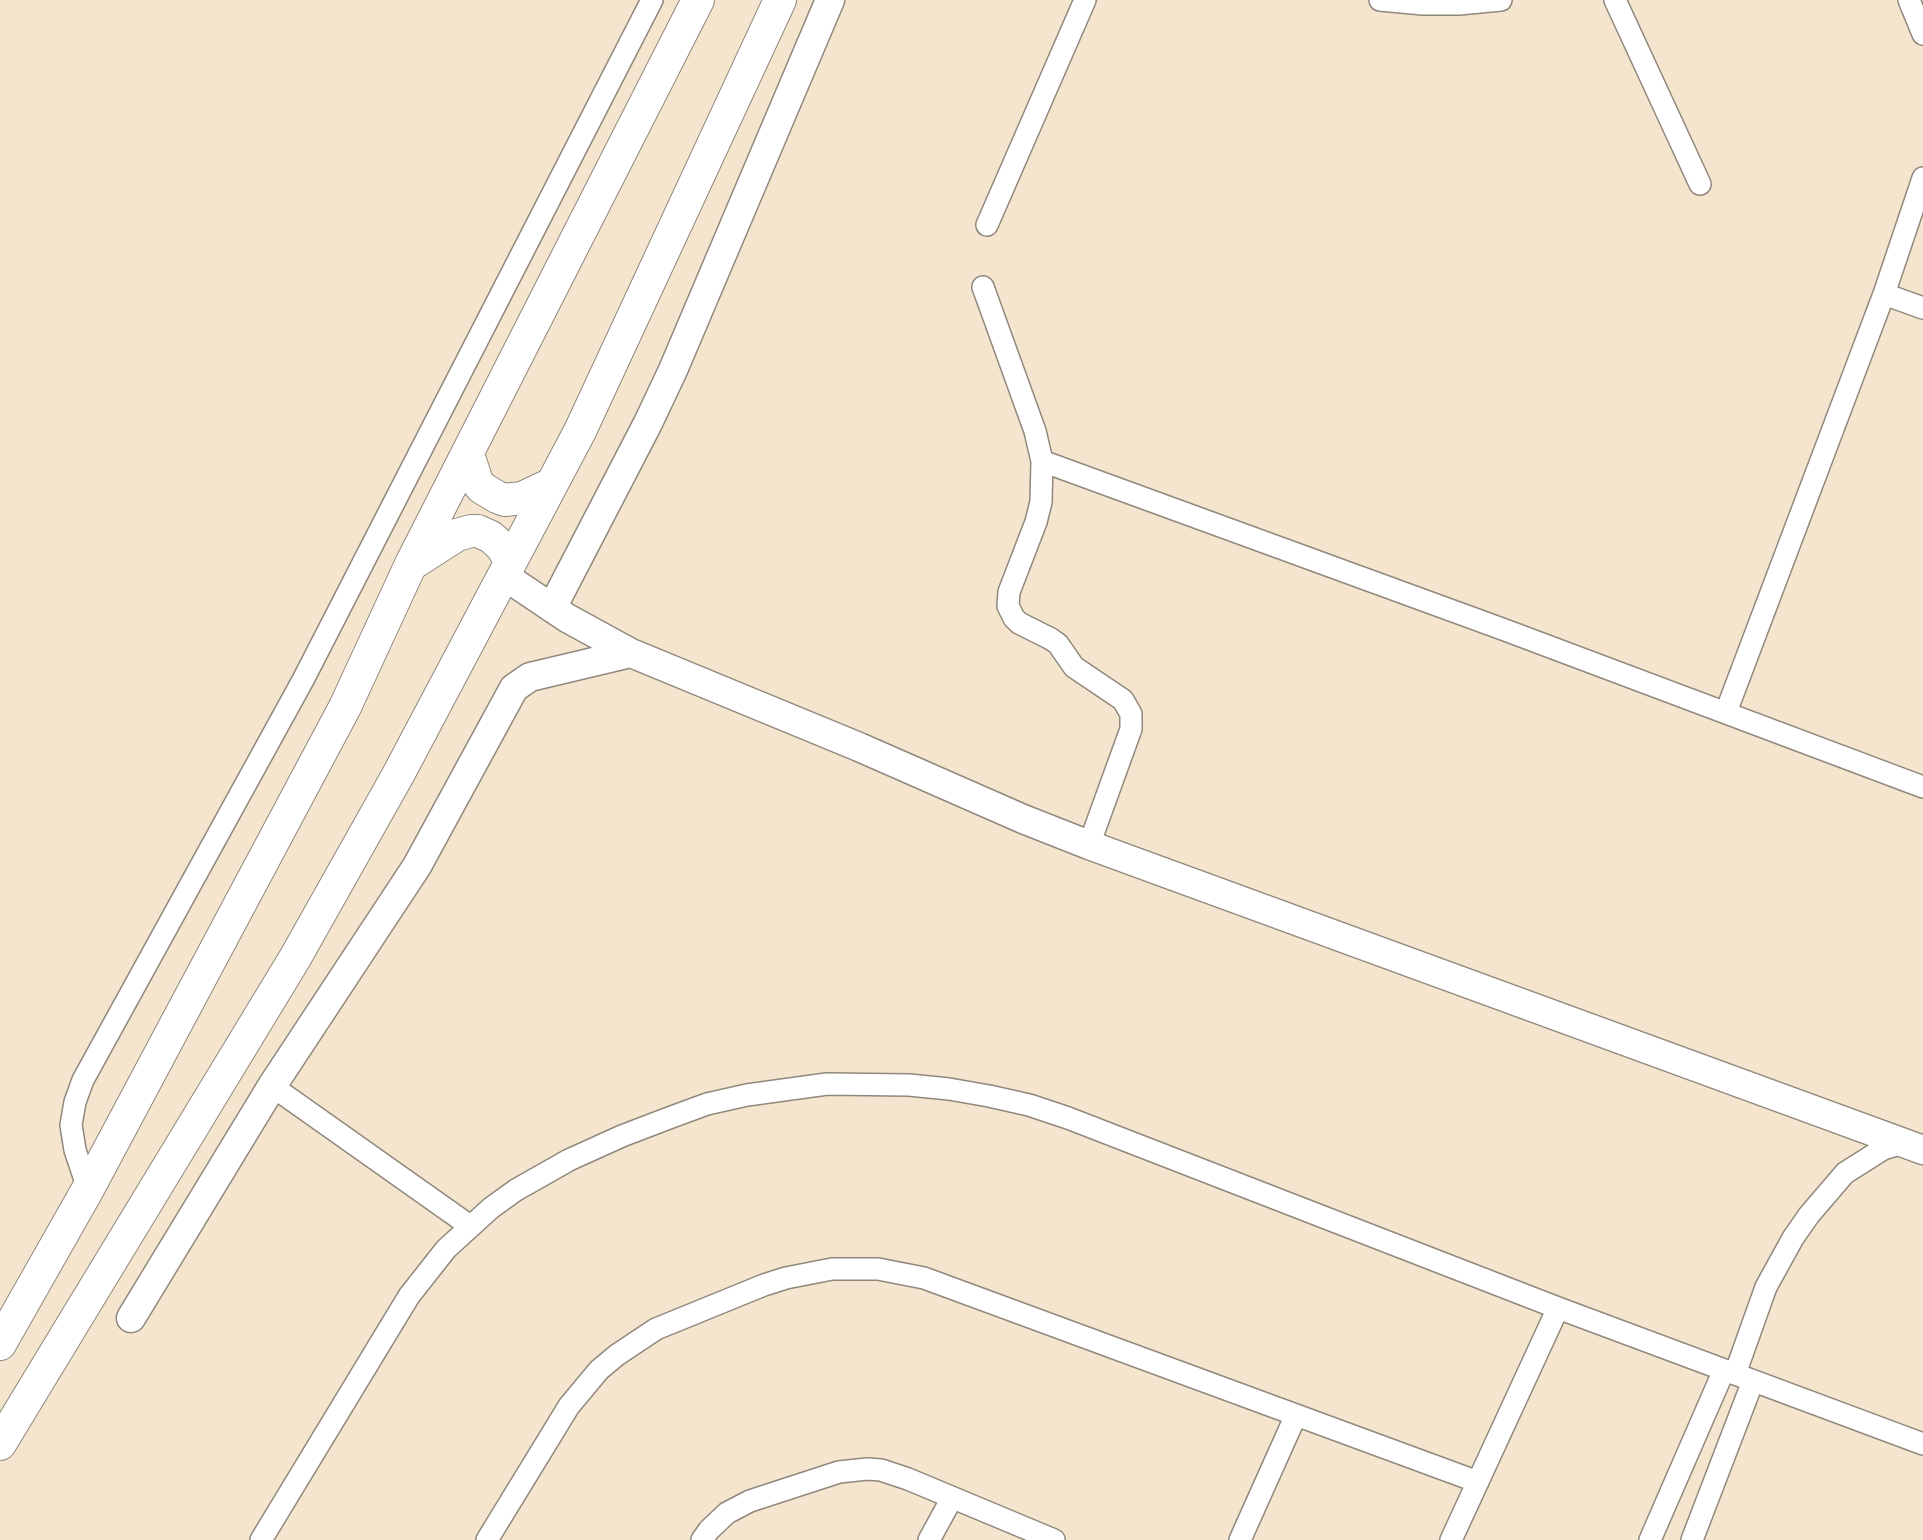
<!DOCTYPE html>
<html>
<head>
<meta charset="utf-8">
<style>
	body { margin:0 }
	canvas { display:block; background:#f5e5ce }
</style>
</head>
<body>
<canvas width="1923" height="1540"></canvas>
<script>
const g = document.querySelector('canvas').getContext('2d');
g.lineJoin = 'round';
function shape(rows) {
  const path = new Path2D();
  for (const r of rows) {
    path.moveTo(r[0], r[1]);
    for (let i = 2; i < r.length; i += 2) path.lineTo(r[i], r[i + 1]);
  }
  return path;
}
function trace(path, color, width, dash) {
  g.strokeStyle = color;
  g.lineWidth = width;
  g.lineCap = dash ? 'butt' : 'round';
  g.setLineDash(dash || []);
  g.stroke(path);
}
const minor = shape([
	[1380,0,1423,4,1459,4,1501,0],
	[1615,0,1700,184],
	[1909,0,1923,34],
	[987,225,1085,0],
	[983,287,1035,431,1042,461,1041,502,1036,522,1009,592,1008,606,1014,618,1019,623,1051,639,1058,644,1074,667,1123,700,1131,714,1131,729,1089,845],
	[1884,294,1923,308],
	[1042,461,1505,630,1923,787],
	[1726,712,1884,294,1923,178],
	[272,1086,470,1226],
	[88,1189,75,1150,71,1125,75,1102,83,1080,303,680,652,0],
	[1735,1374,1766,1287,1793,1238,1809,1215,1845,1173,1883,1149,1904,1143],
	[261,1540,409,1296,446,1249,491,1208,516,1190,569,1160,622,1136,669,1118,707,1104,747,1095,827,1084,909,1085,949,1089,989,1096,1029,1105,1068,1118,1558,1308,1923,1444],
	[487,1540,569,1406,599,1370,617,1355,656,1329,764,1285,786,1278,832,1269,878,1269,924,1278,1478,1482],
	[702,1540,709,1530,727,1513,750,1501,839,1472,867,1469,881,1470,908,1479,1054,1540],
	[929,1540,952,1498],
	[1240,1540,1296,1415],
	[1451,1540,1558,1308],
	[1650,1540,1724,1370],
	[1692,1540,1753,1381]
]);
const tertiary = shape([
	[503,575,567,618,631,653,859,747,1023,819,1089,845,1923,1150],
	[552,608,648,423,673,370,830,0],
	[131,1318,272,1086,417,866,514,688,530,677,631,653]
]);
const secondary = shape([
	[468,454,477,482,482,488,497,497,505,500,522,498,552,484],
	[412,564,457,535,471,531,478,531,491,537,502,547,510,561],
	[0,1344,88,1189,345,707,411,564,698,0],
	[0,1444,295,958,398,775,580,431,780,0]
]);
trace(minor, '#90887c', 24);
trace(tertiary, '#90887c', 31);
trace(secondary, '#90887c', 34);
trace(minor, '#fff', 21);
trace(tertiary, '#fff', 28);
trace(secondary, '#fff', 32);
</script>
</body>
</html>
